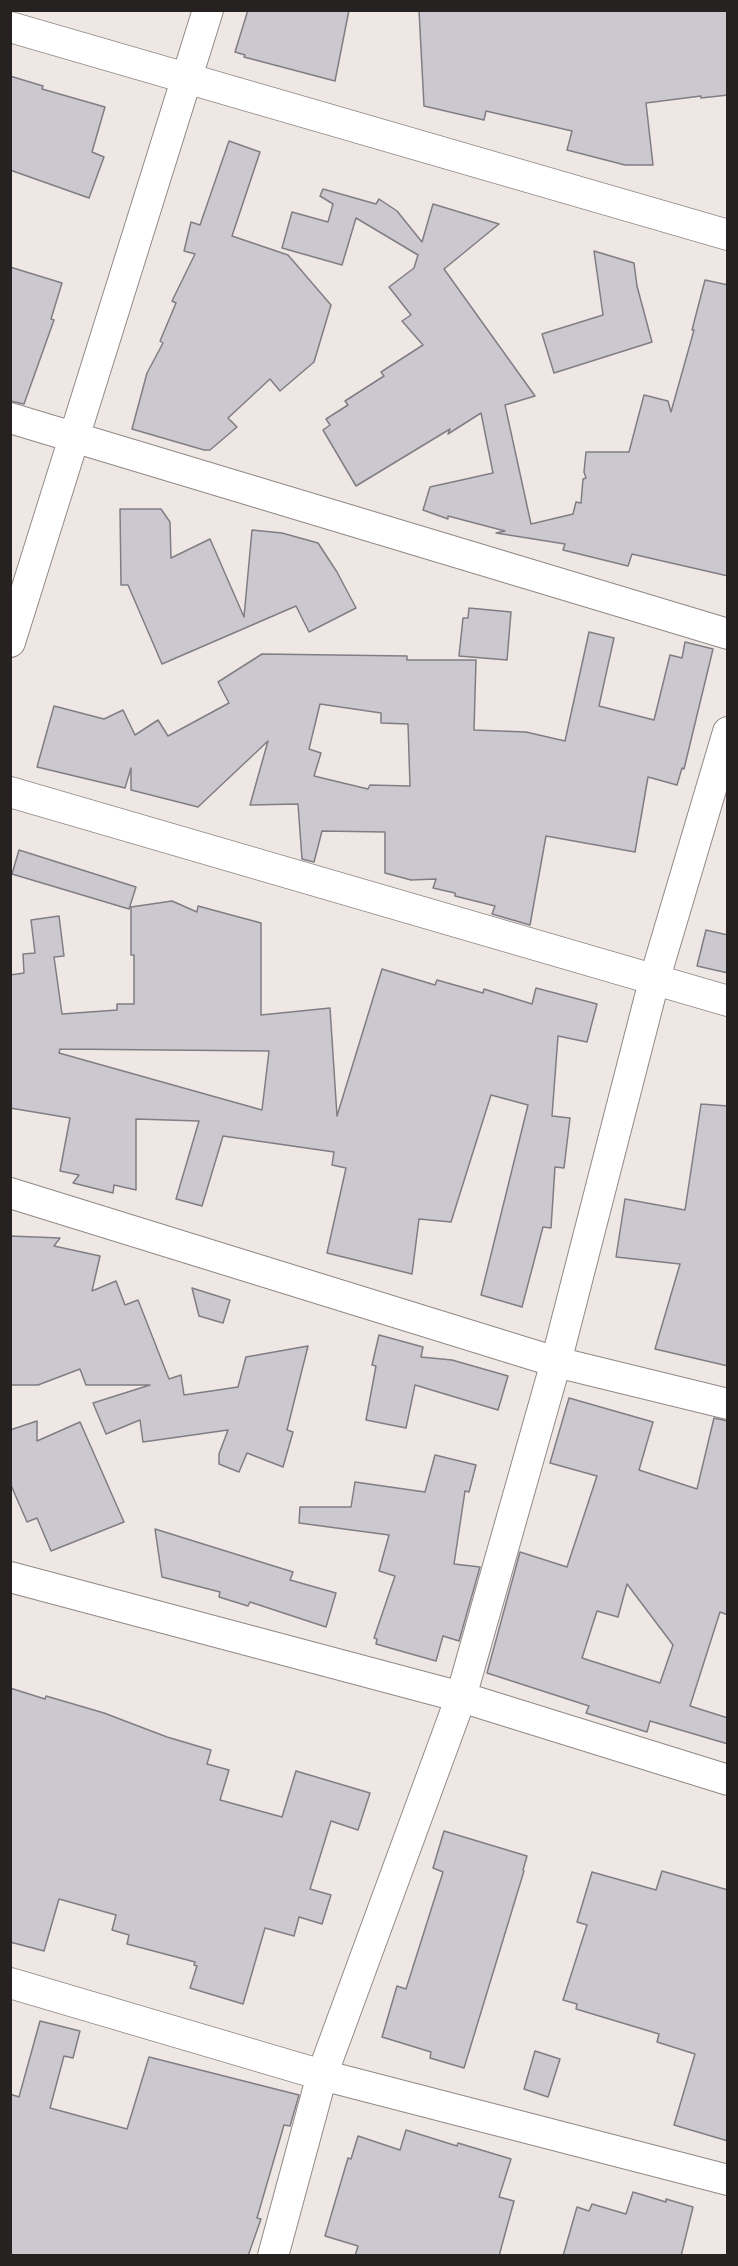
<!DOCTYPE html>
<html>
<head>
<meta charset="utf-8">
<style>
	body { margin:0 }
	#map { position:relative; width:738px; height:2266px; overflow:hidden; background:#efe7e3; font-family:"Nunito Sans",sans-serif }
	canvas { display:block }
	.frame { position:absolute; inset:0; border:12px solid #262221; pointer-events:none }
</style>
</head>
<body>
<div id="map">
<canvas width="738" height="2266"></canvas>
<div class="frame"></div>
</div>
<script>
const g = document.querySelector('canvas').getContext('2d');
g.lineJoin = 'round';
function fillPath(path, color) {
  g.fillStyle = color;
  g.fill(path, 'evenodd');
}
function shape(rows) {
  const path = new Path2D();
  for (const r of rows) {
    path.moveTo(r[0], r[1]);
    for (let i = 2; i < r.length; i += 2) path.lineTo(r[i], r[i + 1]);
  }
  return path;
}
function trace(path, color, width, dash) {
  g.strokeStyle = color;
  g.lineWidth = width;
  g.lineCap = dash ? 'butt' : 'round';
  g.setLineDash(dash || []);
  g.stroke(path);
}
const building = shape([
	[248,10,349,10,335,81,244,57,245,55,235,52,248,10],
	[419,10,728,10,728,95,701,98,701,96,646,103,653,165,625,165,567,150,572,131,486,111,484,120,424,106,419,10],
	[10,76,43,86,42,89,105,107,92,152,104,157,89,198,10,170,10,76],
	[229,141,260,152,232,236,288,255,331,305,314,362,280,391,270,379,228,418,237,427,210,450,204,450,132,429,147,373,163,343,160,341,176,303,172,301,195,254,184,251,191,222,200,225,229,141],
	[323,189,376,204,379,199,397,211,422,242,433,204,499,224,444,269,535,396,505,405,531,524,573,514,576,502,581,503,583,479,586,478,584,472,586,452,629,452,644,395,668,401,671,412,694,330,692,330,705,280,728,285,728,576,632,554,628,566,563,550,565,544,496,533,505,531,448,516,448,519,423,510,430,487,493,473,481,413,448,434,450,429,356,486,323,430,330,425,326,419,348,405,345,401,384,376,381,372,423,345,402,321,411,315,389,287,414,268,418,255,356,218,342,265,282,248,292,212,328,222,333,204,320,196,323,189],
	[594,251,634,263,637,286,652,342,554,373,542,334,603,315,594,251],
	[10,267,62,283,51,319,54,320,24,404,10,401,10,267],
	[120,509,161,509,170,522,171,558,210,539,244,617,252,530,282,533,318,543,337,572,356,608,309,632,296,606,162,664,128,585,121,585,120,509],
	[469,608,511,612,507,660,459,656,463,618,468,618,469,608],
	[589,632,614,638,599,706,654,720,670,655,682,658,685,642,713,649,684,769,682,768,677,785,648,777,635,852,546,836,530,925,492,914,495,906,455,896,455,893,433,888,436,879,411,880,385,873,385,832,322,831,314,862,302,859,298,804,250,805,268,741,198,807,131,790,131,768,125,788,37,767,54,706,104,719,123,710,135,735,158,720,168,736,229,703,218,682,262,654,407,656,407,660,476,660,474,730,526,732,565,741,589,632],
	[320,704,381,713,381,723,408,724,410,786,370,785,368,789,314,776,321,753,309,749,320,704],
	[19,850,136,887,129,909,12,874,19,850],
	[172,901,197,912,198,906,261,923,261,1015,330,1008,337,1116,382,969,435,985,437,980,483,993,484,989,532,1004,536,988,597,1004,587,1042,558,1036,552,1116,570,1118,564,1168,555,1167,551,1228,543,1227,522,1307,481,1295,528,1105,491,1095,451,1222,419,1219,412,1274,327,1253,346,1168,332,1165,334,1152,223,1136,202,1206,176,1199,199,1121,136,1119,136,1190,114,1185,113,1193,73,1183,79,1175,60,1171,70,1118,10,1108,10,975,24,973,23,954,35,953,31,920,59,916,64,956,54,957,62,1014,117,1010,117,1004,134,1004,134,955,131,955,131,907,172,901],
	[60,1049,269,1051,262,1110,59,1053,60,1049],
	[706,930,728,935,728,973,697,966,706,930],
	[701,1104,728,1106,728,1366,655,1349,680,1264,616,1257,625,1199,685,1210,701,1104],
	[10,1236,60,1238,54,1246,100,1256,92,1291,116,1281,125,1305,138,1300,169,1379,181,1375,184,1395,238,1387,246,1357,308,1346,287,1430,293,1432,283,1467,247,1453,239,1472,219,1464,219,1454,228,1430,143,1442,140,1420,106,1434,93,1403,150,1385,86,1385,80,1369,38,1385,10,1385,10,1236],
	[192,1288,230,1300,223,1323,199,1316,192,1288],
	[379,1335,423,1347,421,1357,452,1360,508,1376,498,1410,415,1385,406,1428,366,1420,376,1366,372,1365,379,1335],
	[569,1398,653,1422,639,1470,697,1489,714,1418,728,1421,728,1615,720,1612,690,1706,728,1718,728,1744,650,1721,647,1732,586,1713,589,1706,487,1673,520,1552,567,1567,597,1476,550,1463,569,1398],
	[627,1584,673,1645,660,1683,582,1658,597,1611,618,1617,627,1584],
	[37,1421,37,1441,80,1422,124,1522,51,1551,37,1518,27,1522,10,1483,10,1430,37,1421],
	[435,1455,476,1465,469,1492,465,1491,454,1564,480,1567,459,1641,443,1636,436,1661,376,1644,377,1639,374,1638,395,1576,379,1571,389,1535,299,1523,300,1507,351,1507,355,1482,425,1492,435,1455],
	[155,1529,293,1572,290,1580,336,1593,326,1627,250,1602,248,1606,219,1597,220,1592,162,1577,155,1529],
	[10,1688,45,1699,46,1696,104,1713,167,1737,211,1750,207,1764,229,1770,220,1800,282,1817,296,1771,370,1793,358,1830,331,1821,310,1889,331,1895,322,1924,299,1917,294,1936,265,1928,243,2004,190,1988,197,1966,194,1965,195,1962,127,1944,129,1935,112,1930,116,1915,59,1899,44,1951,10,1942,10,1688],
	[444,1831,527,1856,523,1870,524,1871,464,2068,430,2058,431,2052,382,2037,397,1986,406,1989,443,1872,433,1868,444,1831],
	[662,1871,728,1890,728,2141,674,2125,695,2054,657,2042,659,2034,576,2009,577,2004,563,2000,587,1925,577,1922,592,1872,656,1890,662,1871],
	[40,2021,80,2031,73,2058,64,2056,50,2108,127,2129,149,2057,299,2095,290,2126,284,2125,257,2218,261,2219,248,2256,10,2256,10,2094,19,2097,40,2021],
	[535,2051,560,2059,548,2097,524,2089,535,2051],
	[406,2130,457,2146,458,2143,511,2159,499,2197,514,2201,499,2256,355,2256,358,2246,325,2236,348,2158,351,2159,358,2136,400,2150,406,2130],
	[633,2192,666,2202,666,2199,693,2207,681,2256,563,2256,577,2207,589,2211,592,2204,626,2214,633,2192]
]);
const street = shape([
	[10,27,728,235],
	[10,418,728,634],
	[10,642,208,10],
	[10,792,728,1001],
	[10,1193,556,1362,728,1404],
	[10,1577,461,1697,728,1780],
	[10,1983,322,2075,728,2180],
	[273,2256,322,2075,461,1697,556,1362,654,981,728,732]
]);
fillPath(building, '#cbc8d0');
trace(building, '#807d84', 1.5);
trace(street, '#918986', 32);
trace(street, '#fff', 30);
</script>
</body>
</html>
